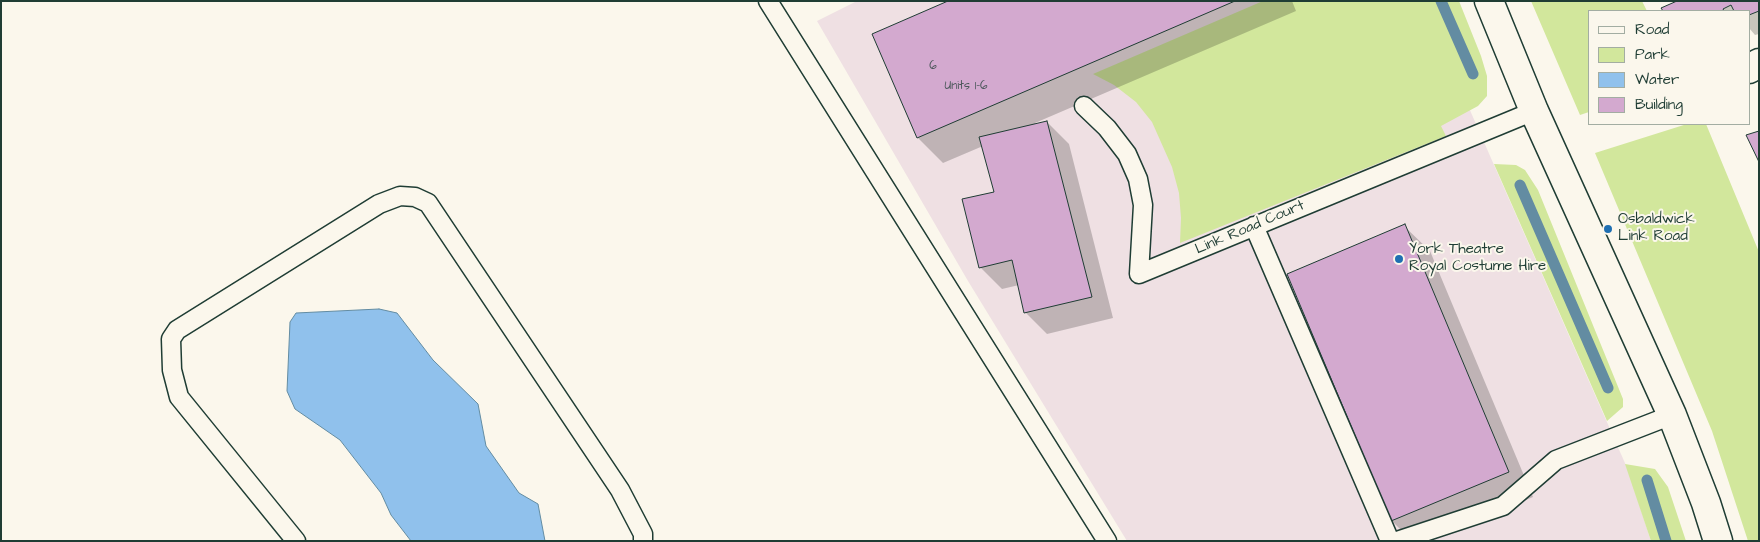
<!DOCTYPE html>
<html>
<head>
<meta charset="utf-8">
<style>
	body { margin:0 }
	#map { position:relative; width:1760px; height:542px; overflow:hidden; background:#fbf7ec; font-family:"Architects Daughter",sans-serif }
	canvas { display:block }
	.frame { position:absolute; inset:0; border:2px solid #1f3d34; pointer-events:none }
	.legend { position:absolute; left:1588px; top:10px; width:162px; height:115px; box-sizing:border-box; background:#fbf7ec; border:1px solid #a3ada2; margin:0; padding:6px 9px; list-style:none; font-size:15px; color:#1f3d34 }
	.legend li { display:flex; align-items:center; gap:10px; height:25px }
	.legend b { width:25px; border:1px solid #a3ada2 }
</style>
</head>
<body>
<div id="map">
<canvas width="1760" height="542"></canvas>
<div class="frame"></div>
<ul class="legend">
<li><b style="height:6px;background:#fbf7ec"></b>Road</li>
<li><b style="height:14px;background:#d2e79c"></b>Park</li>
<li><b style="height:14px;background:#90c1ec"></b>Water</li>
<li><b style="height:14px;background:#d3a9cf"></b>Building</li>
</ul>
</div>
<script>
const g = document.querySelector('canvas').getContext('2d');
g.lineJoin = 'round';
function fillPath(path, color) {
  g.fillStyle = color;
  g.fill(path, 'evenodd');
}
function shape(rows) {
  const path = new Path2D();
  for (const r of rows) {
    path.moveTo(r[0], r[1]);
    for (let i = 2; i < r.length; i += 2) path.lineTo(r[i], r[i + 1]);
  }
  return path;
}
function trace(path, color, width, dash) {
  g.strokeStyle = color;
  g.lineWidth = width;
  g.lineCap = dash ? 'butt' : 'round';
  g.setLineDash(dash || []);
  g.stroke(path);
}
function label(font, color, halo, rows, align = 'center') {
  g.font = font + ' "Architects Daughter",sans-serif';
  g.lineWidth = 4;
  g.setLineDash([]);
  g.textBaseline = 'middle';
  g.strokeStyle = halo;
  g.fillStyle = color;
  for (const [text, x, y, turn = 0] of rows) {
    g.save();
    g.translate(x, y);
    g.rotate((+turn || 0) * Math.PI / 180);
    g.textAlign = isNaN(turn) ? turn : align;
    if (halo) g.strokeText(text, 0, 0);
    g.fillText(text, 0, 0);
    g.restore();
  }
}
const built = shape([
	[857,1,1422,1,1628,470,1651,541,1127,541,968,281,817,21]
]);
const green = shape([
	[1263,1,1459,1,1481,56,1487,76,1487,96,1478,106,1441,126,1446,136,1180,243,1181,218,1179,193,1172,167,1152,122,1136,102,1114,85,1093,74],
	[1531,1,1642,1,1647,11,1589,11,1589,112,1580,115],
	[1687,124,1706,124,1759,252,1759,541,1748,541,1712,431,1595,153],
	[1494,164,1516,165,1525,170,1538,190,1623,399,1623,407,1607,421],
	[1625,464,1655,469,1668,487,1686,541,1651,541]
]);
const water = shape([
	[379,309,397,313,433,360,478,404,486,446,519,493,538,504,545,541,411,541,391,515,381,493,340,440,295,409,287,391,290,322,296,313,379,309]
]);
const shadow = shape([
	[951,1,1292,1,1296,11,1035,123,1036,125,1047,122,1069,144,1113,318,1047,334,1025,312,1019,285,1002,289,980,267,995,193,983,146,943,163,918,138,874,35],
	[1759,1,1759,34,1755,35,1749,28,1749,11,1664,11,1663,9],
	[1404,226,1430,251,1533,497,1430,541,1412,541,1392,521,1289,275]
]);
const stream = shape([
	[1441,1,1473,74],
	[1520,185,1608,388],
	[1647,480,1666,541]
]);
const building = shape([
	[948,1,1235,1,917,138,872,34,948,1],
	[1677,1,1759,1,1759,11,1749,15,1749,11,1734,11,1731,5,1723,9,1724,11,1663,11,1661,8,1677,1],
	[1047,121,1092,297,1024,313,1012,260,979,268,962,199,994,192,979,137,1047,121],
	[1759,131,1759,162,1746,135,1759,131],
	[1405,224,1509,472,1391,521,1287,274,1405,224]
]);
const service = shape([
	[768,1,1107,541],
	[1084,106,1107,128,1127,154,1138,179,1143,205,1139,274,1534,111],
	[1254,226,1390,541],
	[296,541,179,397,172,370,171,339,177,330,379,204,400,196,415,197,428,203,620,490,643,534,643,541],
	[1397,541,1503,506,1556,460,1672,415]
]);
const minor = shape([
	[1749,69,1759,63]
]);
const tertiary = shape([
	[1489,1,1534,111,1672,415,1706,503,1718,541]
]);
const markers = [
	[1608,229,5,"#1f6fb2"],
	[1399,259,5,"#1f6fb2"]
];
const numberNames = [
	["6",933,66],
	["Units 1-6",966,86]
];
const poiNames = [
	["Osbaldwick",1618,220],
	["Link Road",1618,237],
	["York Theatre",1409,250],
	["Royal Costume Hire",1409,267]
];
const streetNames = [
	["Link Road Court",1250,228,-23]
];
fillPath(built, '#efe0e3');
fillPath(green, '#d2e79c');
fillPath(water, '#90c1ec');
trace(water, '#638ca2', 1);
fillPath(shadow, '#0003');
trace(stream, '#638ca2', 11);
fillPath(building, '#d3a9cf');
trace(building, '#1f3d34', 1);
trace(service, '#1f3d34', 21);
trace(minor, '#1f3d34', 31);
trace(tertiary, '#1f3d34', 31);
trace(service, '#fbf7ec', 18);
trace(minor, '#fbf7ec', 28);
trace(tertiary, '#fbf7ec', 28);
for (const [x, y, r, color] of markers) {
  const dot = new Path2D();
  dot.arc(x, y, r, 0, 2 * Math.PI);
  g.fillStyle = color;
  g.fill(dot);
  trace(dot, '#fbf7ec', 2);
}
label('12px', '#4c585b', null, numberNames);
label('15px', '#1f3d34', '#fbf7ec', poiNames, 'left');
label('15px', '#1f3d34', '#fbf7ec', streetNames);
</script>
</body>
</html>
